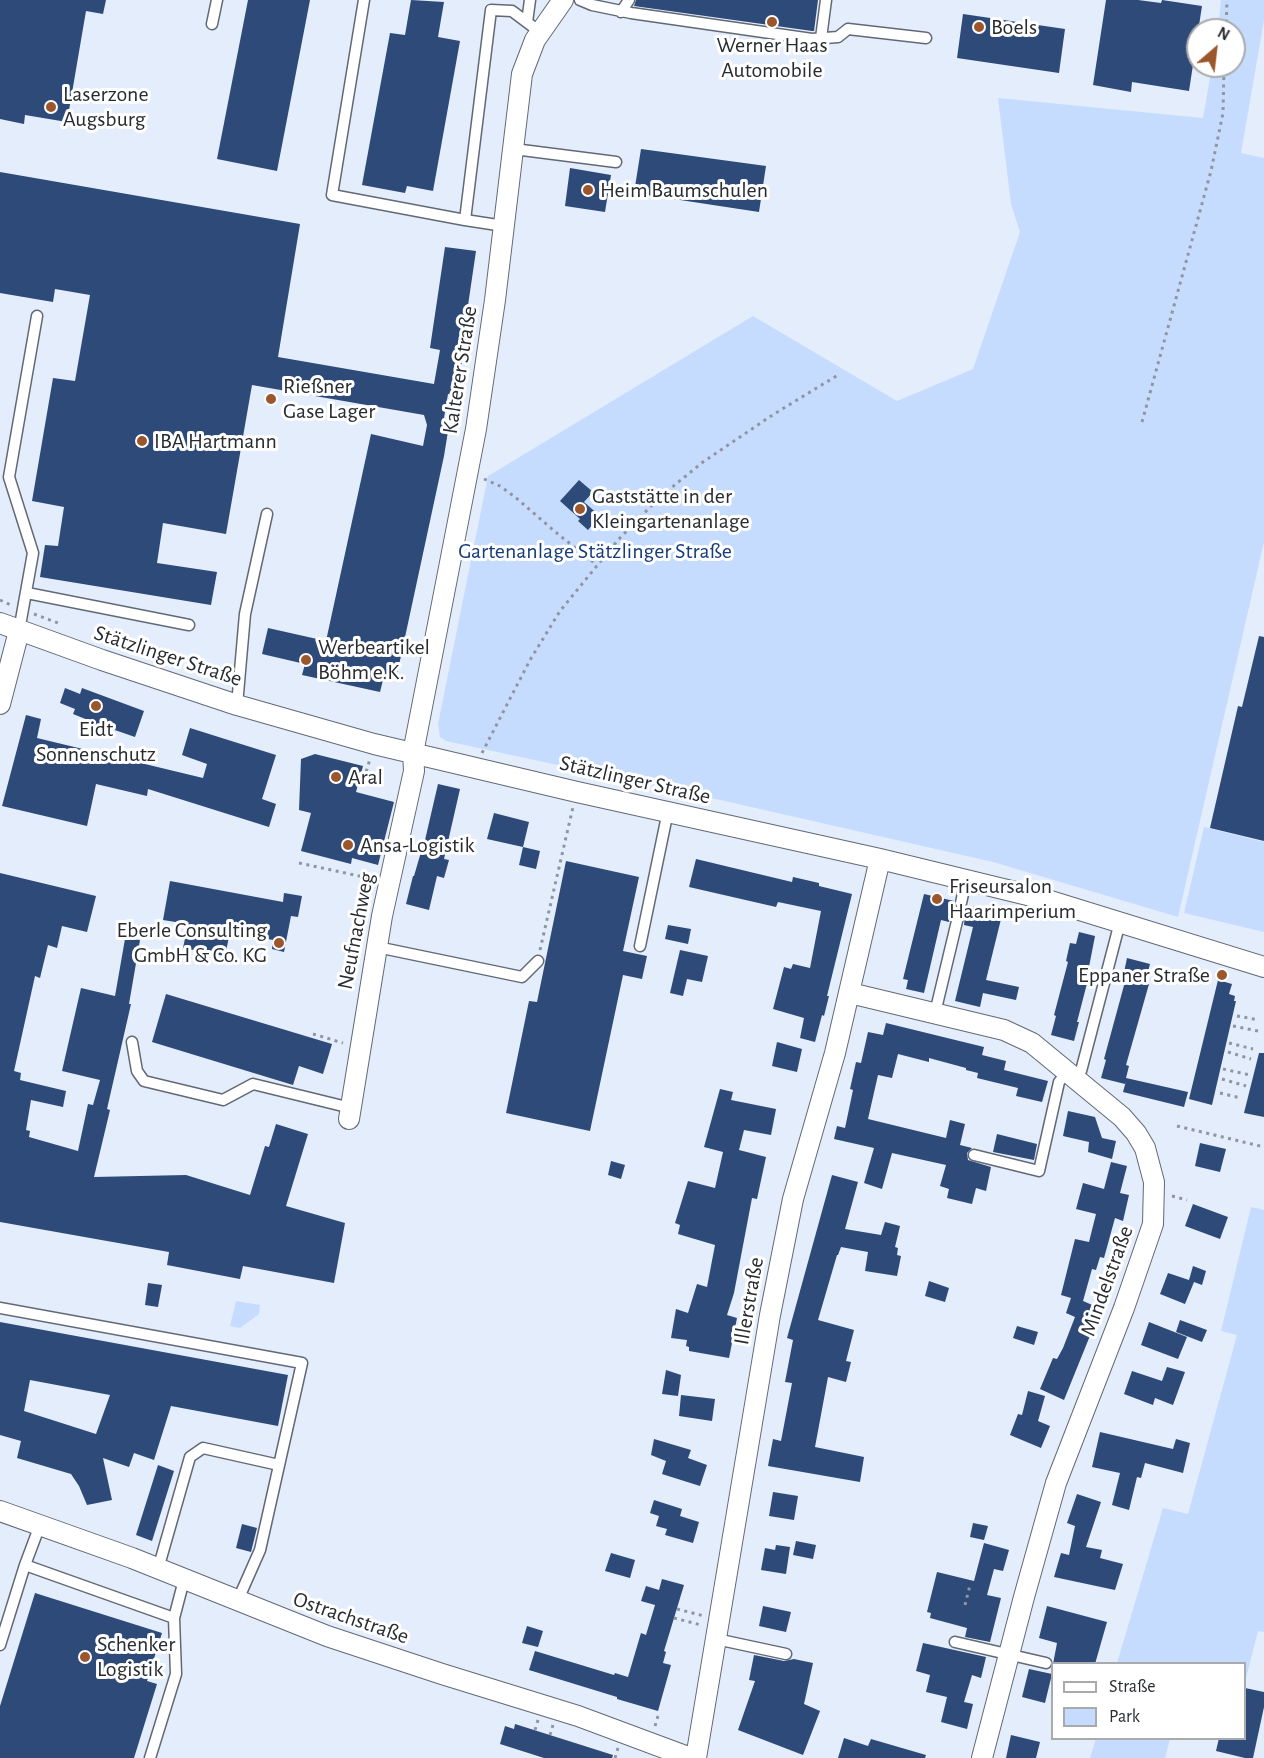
<!DOCTYPE html>
<html>
<head>
<meta charset="utf-8">
<style>
	body { margin:0 }
	#map { position:relative; width:1264px; height:1758px; overflow:hidden; background:#e4edfb; font-family:"Alegreya Sans",sans-serif }
	canvas { display:block }
	.legend { position:absolute; left:1051px; top:1662px; width:195px; height:78px; box-sizing:border-box; background:#fff; border:2px solid #a9aaac; margin:0; padding:8px 10px; list-style:none; font-size:18px; color:#282b30 }
	.legend li { display:flex; align-items:center; gap:12px; height:30px }
	.legend b { width:30px; border:2px solid #a9aaac }
	.north { position:absolute; left:1186px; top:18px; width:60px; height:60px; box-sizing:border-box; background:#fff; border:2px solid #a9aaac; border-radius:50%; rotate:28deg; font-size:16px; font-weight:700; line-height:24px; text-align:center; color:#282b30 }
	.north::after { content:''; display:block; margin:auto; width:21px; height:27px; background:#9b562b; clip-path:polygon(50% 0,100% 100%,50% 72%,0 100%) }
</style>
</head>
<body>
<div id="map">
<canvas width="1264" height="1758"></canvas>
<ul class="legend">
<li><b style="height:8px;background:#fff"></b>Straße</li>
<li><b style="height:16px;background:#c6dcfe"></b>Park</li>
</ul>
<div class="north">N</div>
</div>
<script>
const g = document.querySelector('canvas').getContext('2d');
g.lineJoin = 'round';
function fillPath(path, color) {
  g.fillStyle = color;
  g.fill(path, 'evenodd');
}
function shape(rows) {
  const path = new Path2D();
  for (const r of rows) {
    path.moveTo(r[0], r[1]);
    for (let i = 2; i < r.length; i += 2) path.lineTo(r[i], r[i + 1]);
  }
  return path;
}
function trace(path, color, width, dash) {
  g.strokeStyle = color;
  g.lineWidth = width;
  g.lineCap = dash ? 'butt' : 'round';
  g.setLineDash(dash || []);
  g.stroke(path);
}
function label(font, color, halo, rows, align = 'center') {
  g.font = font + ' "Alegreya Sans",sans-serif';
  g.lineWidth = 6;
  g.setLineDash([]);
  g.textBaseline = 'middle';
  g.strokeStyle = halo;
  g.fillStyle = color;
  for (const [text, x, y, turn = 0] of rows) {
    g.save();
    g.translate(x, y);
    g.rotate((+turn || 0) * Math.PI / 180);
    g.textAlign = isNaN(turn) ? turn : align;
    if (halo) g.strokeText(text, 0, 0);
    g.fillText(text, 0, 0);
    g.restore();
  }
}
const green = shape([
	[1221,0,1264,0,1264,20,1241,153,1264,158,1264,542,1178,917,993,862,716,799,446,741,440,737,438,724,488,476,753,316,897,401,973,369,1020,232,1011,204,998,98,1203,118,1212,66,1234,66,1234,30,1218,30],
	[1204,827,1264,842,1264,932,1184,913],
	[1251,1207,1264,1210,1264,1632,1258,1631,1245,1682,1244,1664,1117,1663,1163,1508,1188,1514,1237,1335,1221,1331],
	[236,1301,260,1305,259,1314,240,1328,230,1326],
	[1096,1738,1170,1738,1170,1739,1165,1758,1090,1758]
]);
const building = shape([
	[0,0,106,0,103,14,86,11,67,122,25,115,24,124,0,119],
	[248,0,310,0,277,171,217,159],
	[411,0,444,2,438,37,460,41,433,191,407,186,405,193,362,185,390,33,405,35],
	[636,0,818,0,814,31,812,31,634,6],
	[1106,0,1138,0,1161,3,1162,0,1202,6,1189,91,1132,82,1131,92,1093,85],
	[963,14,1065,29,1059,73,957,58],
	[641,149,766,166,759,212,634,193],
	[570,168,611,175,605,212,565,206],
	[0,172,300,224,278,357,434,384,440,350,430,348,445,247,476,251,461,353,463,353,457,395,448,394,444,418,450,419,444,456,396,679,384,676,380,692,302,675,305,664,262,654,268,628,326,641,371,434,423,446,427,425,424,415,252,385,226,534,163,523,157,563,217,572,211,605,40,577,45,545,58,546,64,507,32,501,53,378,75,381,90,295,55,289,53,302,0,293],
	[579,480,593,492,584,502,600,516,588,530,578,521,580,519,560,501],
	[1259,636,1264,637,1264,841,1210,828,1238,706,1242,707],
	[65,688,80,694,82,688,144,711,135,737,106,727,104,732,86,725,88,720,73,714,75,709,60,703],
	[26,715,41,719,37,738,203,778,207,764,182,755,190,728,276,755,262,799,276,804,269,827,148,789,147,796,96,784,87,826,2,806],
	[315,754,363,766,356,792,394,802,378,865,352,858,351,864,301,851,311,813,299,810,301,759],
	[438,784,460,789,444,859,449,860,444,878,437,876,429,910,406,904,413,876,414,876,421,852,422,853],
	[494,813,529,822,523,847,487,839],
	[523,847,540,851,536,869,519,865],
	[696,859,792,882,793,877,819,883,819,886,852,894,827,996,829,996,824,1016,822,1015,815,1042,800,1038,804,1018,773,1009,784,967,791,969,793,964,810,968,821,911,778,902,776,907,689,887],
	[566,861,639,877,623,951,647,956,642,979,623,975,590,1131,506,1113,529,1001,537,1002],
	[0,873,96,896,87,932,62,926,57,948,48,945,40,978,35,976,14,1071,21,1073,20,1080,66,1091,63,1107,31,1100,26,1130,30,1131,29,1137,78,1151,88,1104,93,1105,100,1080,62,1071,81,988,115,996,125,939,140,940,129,1004,131,1004,107,1109,110,1110,94,1177,186,1175,250,1195,265,1146,269,1147,276,1124,308,1134,286,1206,345,1223,334,1283,243,1266,240,1279,167,1265,169,1252,0,1222],
	[170,881,283,902,284,893,302,896,298,917,291,916,284,952,272,949,273,940,230,932,225,956,183,948,188,924,163,920],
	[924,894,954,901,954,906,958,910,952,912,949,922,941,920,924,993,906,989,908,980,903,979],
	[968,905,1002,915,986,980,1019,987,1016,1000,983,993,980,1007,955,1001,973,927,964,925,965,915,961,910],
	[668,925,691,929,688,944,665,939],
	[1079,932,1095,936,1089,967,1091,968,1077,1022,1079,1022,1074,1041,1051,1035,1056,1016,1054,1015,1068,962,1066,961,1070,943,1076,944],
	[680,950,708,956,702,982,687,979,683,996,670,993],
	[1127,958,1150,964,1145,983,1149,984,1126,1065,1129,1066,1126,1078,1188,1092,1184,1107,1123,1092,1126,1081,1125,1084,1101,1078,1106,1060,1104,1059,1126,978,1123,977],
	[1218,980,1232,984,1229,994,1235,996,1234,1001,1236,1001,1212,1105,1189,1099],
	[166,994,332,1044,323,1074,299,1066,293,1085,152,1042],
	[886,1023,984,1047,982,1055,1006,1061,1004,1070,1048,1081,1042,1102,1016,1096,1018,1088,977,1078,978,1073,966,1070,966,1068,929,1058,929,1062,898,1054,892,1078,878,1075,868,1119,946,1138,950,1120,965,1124,960,1145,972,1148,967,1153,968,1160,991,1167,986,1191,976,1188,972,1204,947,1198,949,1189,940,1186,946,1165,892,1153,882,1189,864,1183,874,1148,834,1139,837,1126,845,1128,853,1090,850,1089,856,1062,861,1063,868,1032,883,1035],
	[777,1042,802,1049,797,1072,772,1066],
	[1259,1053,1264,1053,1264,1117,1244,1113],
	[720,1089,733,1092,731,1100,776,1109,771,1135,744,1130,739,1150,766,1157,757,1199,752,1198,734,1293,727,1315,737,1318,729,1358,689,1351,689,1347,686,1346,687,1340,671,1338,676,1309,688,1313,697,1284,707,1287,715,1245,678,1234,680,1225,675,1223,688,1181,715,1188,723,1152,704,1147],
	[1068,1111,1095,1117,1102,1138,1116,1141,1112,1159,1088,1152,1089,1142,1063,1136],
	[997,1134,1037,1144,1034,1160,993,1152],
	[1200,1143,1226,1149,1220,1172,1195,1166],
	[611,1161,625,1165,621,1179,608,1175],
	[1111,1162,1127,1166,1120,1193,1129,1195,1123,1221,1115,1218,1104,1258,1100,1257,1096,1270,1092,1269,1083,1301,1097,1307,1096,1310,1100,1311,1064,1400,1040,1389,1053,1358,1057,1359,1063,1348,1075,1317,1066,1313,1071,1298,1061,1295,1075,1239,1089,1242,1096,1214,1076,1209,1083,1183,1104,1189],
	[832,1175,858,1182,845,1229,881,1235,885,1222,900,1226,895,1247,898,1248,897,1255,901,1256,897,1276,865,1271,868,1252,841,1247,838,1255,837,1255,818,1320,854,1330,846,1361,851,1362,846,1382,828,1377,815,1447,864,1457,860,1482,768,1466,773,1439,781,1441,792,1383,785,1382,793,1340,787,1338],
	[1193,1204,1228,1217,1220,1239,1185,1226],
	[1193,1266,1206,1271,1202,1285,1194,1282,1185,1304,1160,1294,1168,1273,1189,1280],
	[929,1281,949,1288,945,1302,925,1296],
	[148,1283,162,1285,158,1307,145,1305],
	[1180,1320,1207,1330,1202,1342,1176,1332],
	[0,1322,288,1375,278,1426,171,1406,154,1460,134,1453,129,1467,103,1458,112,1500,87,1505,79,1486,71,1474,17,1458,21,1441,0,1435],
	[30,1380,110,1395,96,1434,24,1411],
	[1149,1322,1187,1337,1178,1359,1141,1345],
	[1017,1326,1038,1332,1034,1345,1013,1338],
	[1167,1367,1185,1372,1173,1405,1155,1398,1153,1405,1124,1394,1132,1371,1162,1381],
	[666,1370,681,1375,678,1396,662,1394],
	[1028,1391,1045,1396,1038,1421,1050,1426,1041,1448,1010,1435,1018,1414,1022,1415],
	[681,1395,715,1399,712,1421,679,1416],
	[1100,1432,1173,1449,1176,1439,1190,1443,1183,1473,1145,1463,1141,1478,1137,1477,1129,1510,1112,1505,1120,1473,1092,1467],
	[654,1439,691,1450,688,1458,707,1465,700,1486,662,1474,666,1461,651,1455],
	[158,1465,174,1471,152,1541,136,1535],
	[773,1492,798,1496,794,1520,769,1516],
	[1077,1494,1101,1502,1086,1547,1102,1550,1100,1558,1123,1564,1115,1590,1054,1577,1061,1553,1069,1555,1075,1526,1067,1523],
	[654,1500,682,1509,680,1516,699,1522,693,1543,665,1535,667,1529,656,1526,659,1516,650,1513],
	[973,1523,988,1526,984,1540,970,1537],
	[242,1524,257,1528,251,1552,236,1548],
	[796,1541,816,1545,813,1559,793,1555],
	[984,1543,1009,1550,1003,1571,994,1569,987,1595,1001,1598,990,1642,965,1637,967,1628,930,1618,931,1613,927,1612,937,1572,974,1581],
	[776,1545,790,1547,786,1574,761,1570,765,1548,775,1550],
	[611,1553,635,1560,630,1578,605,1571],
	[662,1579,684,1585,664,1651,666,1652,663,1663,671,1665,658,1711,617,1699,617,1697,529,1670,535,1651,614,1675,615,1673,628,1677,641,1633,646,1635,655,1605,641,1601,646,1586,659,1590],
	[35,1593,162,1633,147,1681,157,1684,134,1758,0,1758,0,1706],
	[763,1606,791,1612,786,1632,759,1626],
	[1047,1606,1107,1622,1095,1664,1053,1664,1057,1643,1039,1638],
	[527,1626,543,1631,538,1647,522,1643],
	[923,1643,986,1657,981,1678,972,1675,964,1702,973,1704,967,1729,941,1722,947,1697,926,1692,930,1675,916,1671],
	[754,1655,784,1661,794,1659,813,1663,804,1704,820,1711,803,1755,738,1730,755,1681,749,1680],
	[1029,1669,1052,1674,1045,1703,1022,1697],
	[1245,1688,1264,1692,1264,1707,1253,1758,1245,1758,1216,1751,1219,1738,1245,1738],
	[515,1724,613,1755,612,1758,544,1758,500,1744,505,1726,514,1729],
	[1011,1735,1040,1742,1036,1758,1006,1758],
	[844,1738,868,1746,871,1739,926,1755,925,1758,838,1758]
]);
const path = shape([
	[1226,30,1227,0],
	[1142,422,1211,171,1223,113,1224,66],
	[484,479,500,486,515,497,559,535,597,565],
	[0,600,11,605],
	[34,614,58,623],
	[482,753,530,660,560,611,618,540,660,497,703,462,774,414,838,375],
	[362,786,370,759],
	[299,863,373,879],
	[540,950,573,807],
	[1237,1016,1259,1020],
	[1233,1026,1258,1031],
	[313,1034,343,1043],
	[1229,1043,1253,1049],
	[1228,1052,1251,1059],
	[1223,1069,1250,1075],
	[1222,1079,1246,1086],
	[1220,1093,1241,1098],
	[1177,1126,1264,1147],
	[1172,1196,1187,1200],
	[965,1605,970,1585],
	[677,1609,704,1616],
	[674,1618,701,1625],
	[655,1726,658,1716],
	[535,1730,538,1720],
	[550,1735,553,1725],
	[615,1758,618,1748]
]);
const lane = shape([
	[364,0,332,195,465,220],
	[580,0,592,5,631,13,812,39,838,37,848,29,926,38],
	[621,12,629,0],
	[527,22,530,0],
	[212,24,217,0],
	[821,38,826,0],
	[514,149,616,162],
	[504,226,465,220,491,10,512,11,540,32],
	[27,593,189,625],
	[19,631,33,553,9,477,37,316],
	[237,705,245,614,267,514],
	[961,903,966,880],
	[640,946,668,811],
	[377,947,522,977,538,961],
	[935,1013,958,917],
	[132,1042,137,1071,144,1081,223,1100,253,1084,351,1108],
	[1075,1078,1081,1071,1120,922],
	[974,1155,1039,1171,1059,1082,1067,1072],
	[0,1308,302,1363,260,1550,237,1602],
	[40,1525,25,1565,174,1618,184,1580],
	[158,1569,190,1457,203,1448,279,1465],
	[716,1639,786,1654],
	[955,1642,1046,1663],
	[0,1645,25,1565],
	[150,1758,176,1674,174,1618]
]);
const street = shape([
	[0,623,102,660,237,705,374,744,577,792,880,859,1044,899,1264,967],
	[0,704,19,631],
	[850,993,1004,1030,1032,1043,1122,1117,1136,1133,1145,1148,1154,1182,1153,1224,1124,1308,1056,1483,1024,1597,982,1758],
	[349,1119,382,916,414,771,413,753,476,429,495,300,522,74,535,40,563,0],
	[0,1511,132,1558,327,1636,442,1674,578,1716,691,1758],
	[696,1758,770,1315,793,1199,835,1053,880,859]
]);
const markers = [
	[772,22,6,"#9b562b"],
	[979,27,6,"#9b562b"],
	[51,107,6,"#9b562b"],
	[588,190,6,"#9b562b"],
	[271,399,6,"#9b562b"],
	[142,441,6,"#9b562b"],
	[580,509,6,"#9b562b"],
	[306,660,6,"#9b562b"],
	[96,706,6,"#9b562b"],
	[336,777,6,"#9b562b"],
	[348,845,6,"#9b562b"],
	[937,899,6,"#9b562b"],
	[279,943,6,"#9b562b"],
	[1222,975,6,"#9b562b"],
	[85,1657,6,"#9b562b"]
];
const poiNames = [
	["Boels",991,27],
	["Werner Haas",772,45,"center"],
	["Automobile",772,70,"center"],
	["Laserzone",63,94],
	["Augsburg",63,119],
	["Heim Baumschulen",600,190],
	["Rießner",283,386],
	["Gase Lager",283,411],
	["IBA Hartmann",154,441],
	["Gaststätte in der",592,496],
	["Kleingartenanlage",592,521],
	["Werbeartikel",318,647],
	["Böhm e.K.",318,672],
	["Eidt",96,729,"center"],
	["Sonnenschutz",96,754,"center"],
	["Aral",348,777],
	["Ansa-Logistik",360,845],
	["Friseursalon",949,886],
	["Haarimperium",949,911],
	["Eberle Consulting",267,930,"right"],
	["GmbH & Co. KG",267,955,"right"],
	["Eppaner Straße",1210,975,"right"],
	["Schenker",97,1644],
	["Logistik",97,1669]
];
const streetNames = [
	["Kalterer Straße",460,370,-81],
	["Stätzlinger Straße",168,656,18],
	["Stätzlinger Straße",635,780,13],
	["Neufnachweg",356,931,-79],
	["Mindelstraße",1107,1281,-70],
	["Illerstraße",749,1301,-80],
	["Ostrachstraße",351,1618,19]
];
const parkNames = [
	["Gartenanlage Stätzlinger Straße",595,551]
];
fillPath(green, '#c6dcfe');
fillPath(building, '#2d4a78');
trace(lane, '#626975', 13);
trace(street, '#626975', 22);
trace(path, '#8f969f', 3, [3, 4.5]);
trace(lane, '#fff', 10);
trace(street, '#fff', 20);
for (const [x, y, r, color] of markers) {
  const dot = new Path2D();
  dot.arc(x, y, r, 0, 2 * Math.PI);
  g.fillStyle = color;
  g.fill(dot);
  trace(dot, '#fff', 2);
}
label('22px', '#282b30', '#fff', poiNames, 'left');
label('22px', '#282b30', '#fff', streetNames);
label('22px', '#163c7b', '#fff', parkNames);
</script>
</body>
</html>
